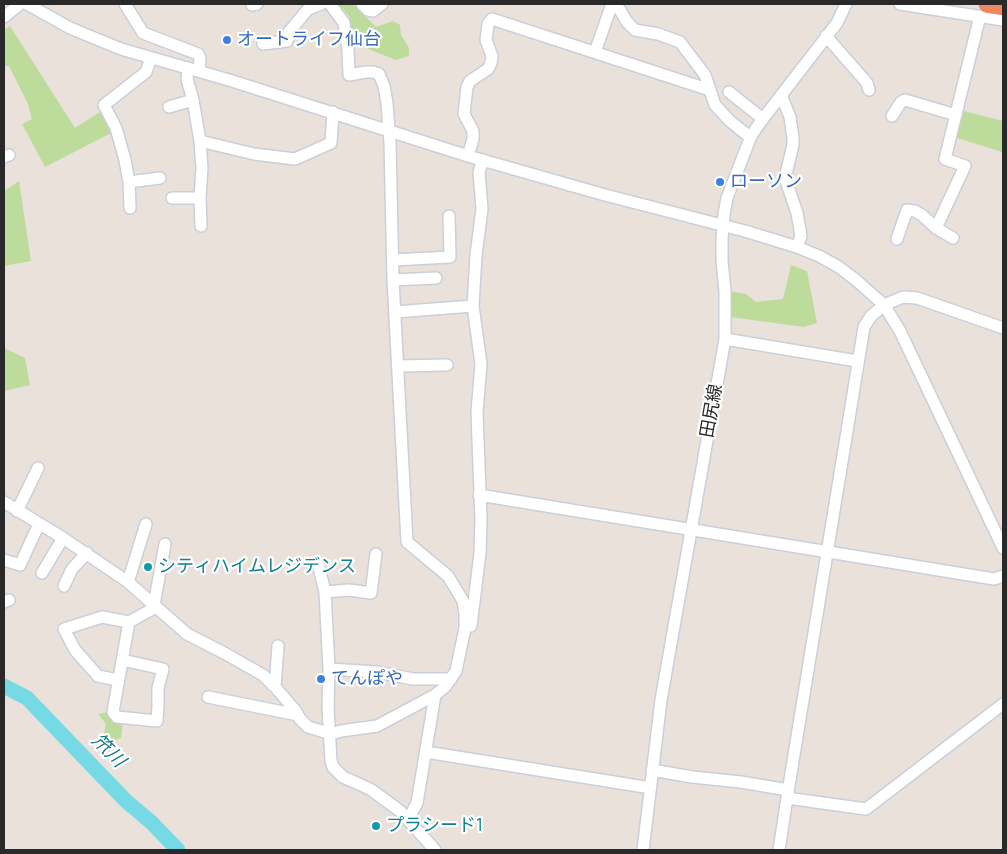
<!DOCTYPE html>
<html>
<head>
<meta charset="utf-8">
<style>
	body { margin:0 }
	#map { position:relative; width:1007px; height:854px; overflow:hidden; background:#eae1db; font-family:Manrope,sans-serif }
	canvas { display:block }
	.frame { position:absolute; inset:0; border:5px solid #292929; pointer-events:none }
</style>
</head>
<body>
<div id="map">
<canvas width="1007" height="854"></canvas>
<div class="frame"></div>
</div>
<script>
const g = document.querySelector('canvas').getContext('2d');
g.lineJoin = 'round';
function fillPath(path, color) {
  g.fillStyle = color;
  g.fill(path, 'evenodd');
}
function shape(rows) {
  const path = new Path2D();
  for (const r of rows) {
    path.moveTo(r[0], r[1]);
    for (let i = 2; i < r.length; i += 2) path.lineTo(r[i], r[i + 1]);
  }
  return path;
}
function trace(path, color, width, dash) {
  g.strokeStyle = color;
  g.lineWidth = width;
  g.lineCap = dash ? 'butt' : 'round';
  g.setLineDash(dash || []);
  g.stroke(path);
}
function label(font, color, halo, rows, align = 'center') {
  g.font = font + ' Manrope,"Noto Sans JP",sans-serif';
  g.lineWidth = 4.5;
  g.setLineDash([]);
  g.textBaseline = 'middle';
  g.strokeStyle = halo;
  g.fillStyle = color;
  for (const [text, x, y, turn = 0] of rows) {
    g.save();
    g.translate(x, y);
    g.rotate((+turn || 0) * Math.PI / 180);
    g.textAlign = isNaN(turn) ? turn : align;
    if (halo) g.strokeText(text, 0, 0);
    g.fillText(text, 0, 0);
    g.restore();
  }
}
const green = shape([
	[338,4,353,4,376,27,393,21,400,25,401,35,409,48,409,56,396,60,353,43,349,16],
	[10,26,75,128,103,110,113,132,45,167,22,124,32,119,28,104,9,66,4,66,4,30],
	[960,110,1003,121,1003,157,1002,152,954,137],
	[19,181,31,261,4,266,4,191],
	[791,265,807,271,817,323,804,327,730,317,730,291,746,294,756,302,783,299],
	[4,348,25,358,30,385,4,391],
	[109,712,123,720,121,738,107,743,104,733,106,724,98,714]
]);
const river = shape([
	[4,686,27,698,126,801,151,822,178,850]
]);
const minor = shape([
	[27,4,70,28,121,49,229,80,468,156,605,195,745,231,797,247,819,256,839,267,857,281,884,305,900,331,1003,548],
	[125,4,143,33,198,54,200,58,199,71],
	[330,4,344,23,348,50,349,75,366,72,373,72,379,74,384,86,387,103,390,143,393,280,407,542,448,576,463,601,465,614,465,628,456,671,445,687,435,695,417,803,408,820],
	[362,4,368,10,373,11,382,4],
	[612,4,620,10,627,22,635,30,658,34,680,42,705,75,715,105,730,121,746,134,751,136],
	[900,4,1003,20],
	[252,5,257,4],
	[4,17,20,4],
	[826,36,867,83,869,90],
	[263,44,287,41,289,32,308,9,321,4],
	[595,52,612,4],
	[188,68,187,79,193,100,200,141,202,168,200,198,201,226],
	[729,92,763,119],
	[781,95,790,117,793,138,793,145,785,178,797,213,801,236,797,247],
	[169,107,193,100],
	[892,116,901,102,905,100,956,115],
	[200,141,254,154,295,159,331,143,333,112],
	[468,156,473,139,473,131,464,114,467,87,470,81,488,69,491,63,492,56,486,40,488,24,492,19,710,90],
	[4,157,9,155],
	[129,182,160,178],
	[172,198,200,198],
	[130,208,129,182,125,160,116,128,104,105,146,72,151,58],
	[936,228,953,238],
	[897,239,907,210,915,211,922,215,936,228,965,166,945,159,980,16],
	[393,260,450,257,449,216],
	[393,280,436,278],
	[395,312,473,306],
	[725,339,857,361],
	[399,366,447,365],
	[479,495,994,579,1003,576],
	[4,502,63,538,128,582,187,634,226,654,263,675,275,687,295,710,300,719,308,727,331,734,341,731,377,726,435,695],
	[17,511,38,468],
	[376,554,371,593,349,590,325,592,329,669,328,707,331,761,333,767,343,777,370,789,400,811,435,850],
	[4,560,20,565,39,524],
	[318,563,325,592],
	[42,573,63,538],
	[128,582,146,524],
	[64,586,72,569,87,553],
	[4,602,9,600],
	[154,605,165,544],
	[471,626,480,553,481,519,477,412,481,364,473,306,476,255,482,209,479,172,483,160],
	[122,660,163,669,158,688,158,706,157,721,117,717,113,712,129,622,156,607],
	[329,669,377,672,413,679,451,679],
	[118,680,98,676,75,650,64,629,102,617,129,622],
	[275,687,278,646],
	[208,697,298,715],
	[426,752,651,788],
	[652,770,692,777,741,782,788,790],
	[787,798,864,327,871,316,884,305,903,297,917,298,1003,328],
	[643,850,661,700,725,339,725,291,722,261,722,239,724,214,727,198,751,136,759,124,837,23,846,4],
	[779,850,787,798,866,809,1003,704]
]);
const highway = shape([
	[988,4,1003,6]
]);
const markers = [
	[227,40,5,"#3f7fe0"],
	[720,182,5,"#3f7fe0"],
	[148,567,5,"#0f9aa8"],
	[321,679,5,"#3f7fe0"],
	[376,826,5,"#0f9aa8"]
];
const shopNames = [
	["オートライフ仙台",237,40],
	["ローソン",730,182],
	["てんぽや",331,679]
];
const streetNames = [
	["田尻線",712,411,-80]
];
const cultureNames = [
	["シティハイムレジデンス",158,567],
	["プラシード1",386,826]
];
const waterNames = [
	["笊川",108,751,45]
];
fillPath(green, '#bddc9c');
trace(river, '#76dae4', 15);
trace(minor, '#cacfd9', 14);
trace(highway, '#c3c3c3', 20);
trace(minor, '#fff', 11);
trace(highway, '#f08660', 18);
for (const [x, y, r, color] of markers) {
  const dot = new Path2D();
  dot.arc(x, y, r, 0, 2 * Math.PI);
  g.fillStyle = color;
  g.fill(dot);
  trace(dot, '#fff', 2);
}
label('18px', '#366cbe', '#fff', shopNames, 'left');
label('18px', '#292929', '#fff', streetNames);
label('18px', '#0d838f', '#fff', cultureNames, 'left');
label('italic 19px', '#18798d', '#fff', waterNames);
</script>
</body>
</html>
